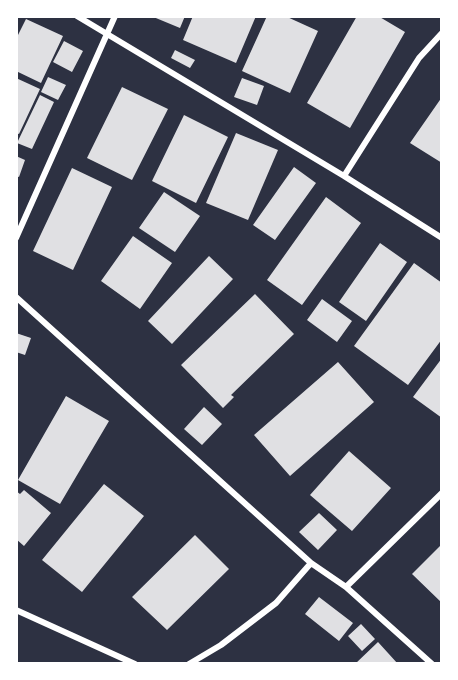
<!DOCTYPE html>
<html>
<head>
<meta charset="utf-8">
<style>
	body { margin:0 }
	#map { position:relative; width:458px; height:680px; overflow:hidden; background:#2d3142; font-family:Ubuntu,sans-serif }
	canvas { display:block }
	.frame { position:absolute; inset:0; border:18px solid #fff; pointer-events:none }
</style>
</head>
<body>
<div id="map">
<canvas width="458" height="680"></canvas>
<div class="frame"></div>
</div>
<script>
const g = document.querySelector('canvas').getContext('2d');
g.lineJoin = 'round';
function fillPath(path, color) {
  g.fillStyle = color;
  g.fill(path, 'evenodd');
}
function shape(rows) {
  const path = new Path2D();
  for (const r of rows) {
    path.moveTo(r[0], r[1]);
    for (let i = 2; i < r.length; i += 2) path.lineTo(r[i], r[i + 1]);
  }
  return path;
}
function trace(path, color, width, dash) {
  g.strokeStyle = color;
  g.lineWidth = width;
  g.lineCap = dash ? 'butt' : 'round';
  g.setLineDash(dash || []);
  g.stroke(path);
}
const building = shape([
	[151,16,185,16,180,28],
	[193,16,256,16,236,63,183,40],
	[267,16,285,16,318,31,290,93,242,71],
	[357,16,378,16,405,32,350,128,307,103],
	[26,19,63,36,41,83,16,71,16,39],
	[64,41,83,51,72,72,53,62],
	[175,50,195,60,190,68,171,58],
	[48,77,66,85,58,100,41,92],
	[16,78,40,89,19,134,16,133],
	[242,78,264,86,257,105,234,97],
	[122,87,168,109,132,180,87,158],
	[40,95,54,102,32,149,17,143],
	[442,97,442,163,410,143],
	[184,115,228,137,196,203,152,181],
	[236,133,278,150,248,220,206,203],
	[16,156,25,160,19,177,16,176],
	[294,167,316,183,275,240,253,225],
	[72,168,112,187,73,270,33,251],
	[164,192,200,216,175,252,139,228],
	[326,197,361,223,302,305,267,280],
	[133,236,172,263,140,309,101,281],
	[380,243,407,262,366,321,339,302],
	[209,256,233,279,172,344,148,321],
	[414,263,442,283,442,339,408,385,354,346],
	[255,294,294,334,231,395,234,397,223,408,181,365],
	[322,299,352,321,337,342,307,320],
	[16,333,31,338,25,355,16,352],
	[442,358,442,418,413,397],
	[338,362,374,402,290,476,254,435],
	[66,396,109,421,60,504,18,480],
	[204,407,222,424,202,445,184,429],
	[349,451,391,488,352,531,310,495],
	[104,484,144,516,82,592,42,560],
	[24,490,51,513,24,546,16,539,16,491,20,494],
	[319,513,337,530,318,550,299,532],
	[195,535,229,569,167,630,132,597],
	[442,544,442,603,412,574],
	[319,597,353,623,339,641,305,614],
	[361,624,375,639,362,651,348,636],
	[378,642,398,664,355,664]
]);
const minor = shape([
	[77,16,344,176,442,238],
	[344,176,419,58,442,33],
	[16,238,115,16],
	[16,297,311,563,346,587,432,664],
	[346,587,442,493],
	[16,610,135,664],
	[189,664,221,645,276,603,311,563]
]);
fillPath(building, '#e0e0e3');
trace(minor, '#fff', 6);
</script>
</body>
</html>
